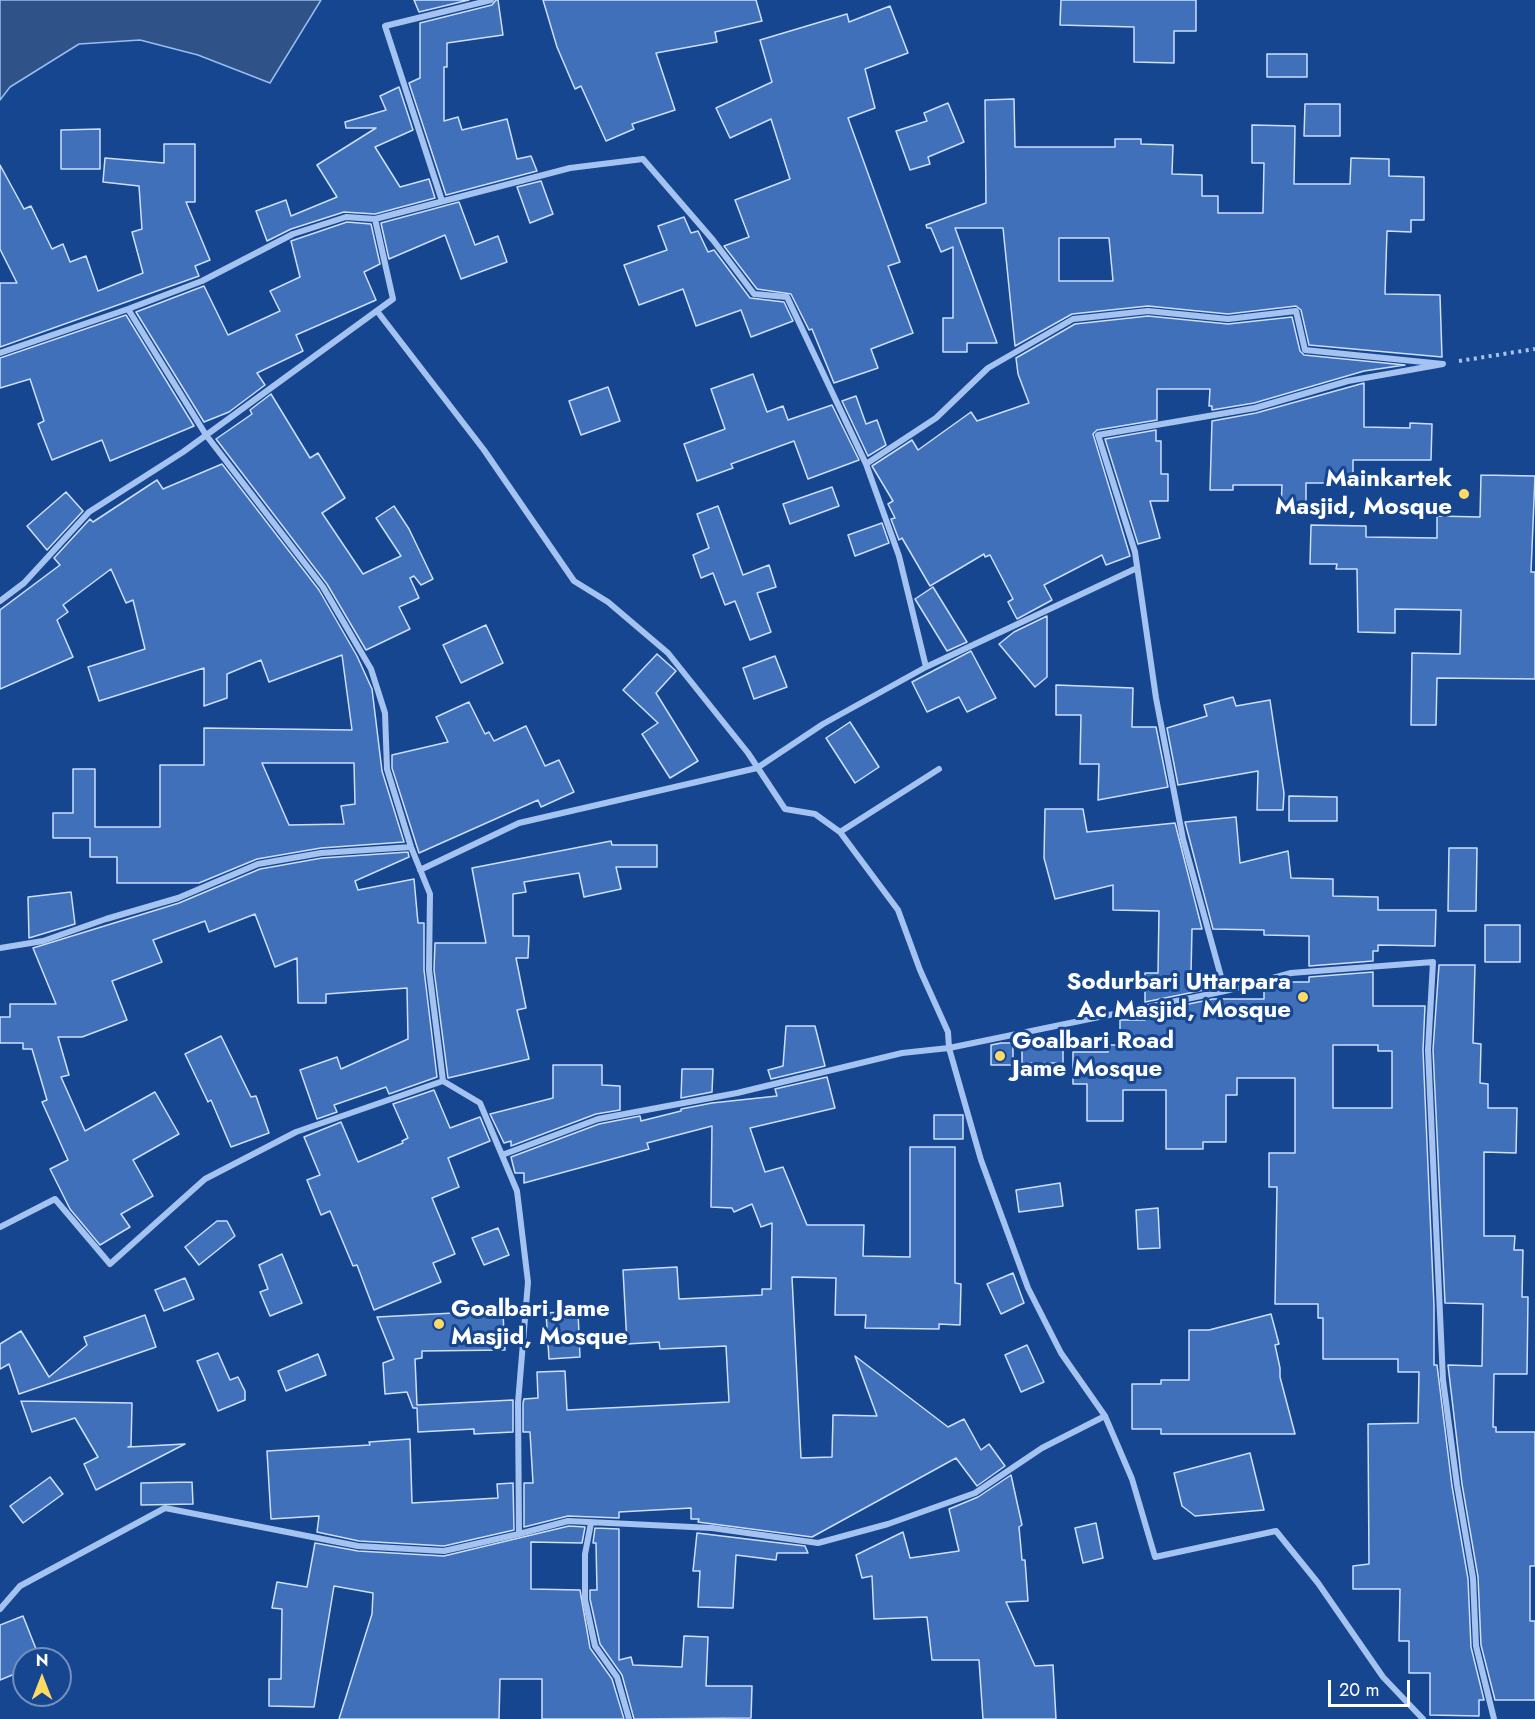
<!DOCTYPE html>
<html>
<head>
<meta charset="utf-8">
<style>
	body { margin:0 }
	#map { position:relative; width:1535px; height:1719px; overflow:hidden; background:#174691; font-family:Jost,sans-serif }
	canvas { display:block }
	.north { position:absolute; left:12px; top:1647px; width:60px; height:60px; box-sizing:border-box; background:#174691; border:2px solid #7490bd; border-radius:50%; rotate:0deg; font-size:16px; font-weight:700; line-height:24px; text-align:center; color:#fff }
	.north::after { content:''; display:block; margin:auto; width:21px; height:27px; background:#ffda64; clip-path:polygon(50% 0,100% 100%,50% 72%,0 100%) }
	.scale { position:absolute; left:1328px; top:1680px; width:82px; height:27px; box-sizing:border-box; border:3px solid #fff; border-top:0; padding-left:8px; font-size:18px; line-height:21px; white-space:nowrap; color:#fff; -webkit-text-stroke:4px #174691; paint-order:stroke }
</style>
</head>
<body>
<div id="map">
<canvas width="1535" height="1719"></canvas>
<div class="north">N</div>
<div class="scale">20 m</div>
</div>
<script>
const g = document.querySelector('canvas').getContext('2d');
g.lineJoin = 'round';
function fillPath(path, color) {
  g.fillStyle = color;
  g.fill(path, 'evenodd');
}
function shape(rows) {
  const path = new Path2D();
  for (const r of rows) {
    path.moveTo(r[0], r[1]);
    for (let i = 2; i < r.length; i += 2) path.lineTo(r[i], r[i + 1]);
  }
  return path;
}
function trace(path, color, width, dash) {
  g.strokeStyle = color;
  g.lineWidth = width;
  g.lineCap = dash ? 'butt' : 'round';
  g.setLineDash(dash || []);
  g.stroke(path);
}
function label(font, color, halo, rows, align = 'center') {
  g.font = font + ' Jost,sans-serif';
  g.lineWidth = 6;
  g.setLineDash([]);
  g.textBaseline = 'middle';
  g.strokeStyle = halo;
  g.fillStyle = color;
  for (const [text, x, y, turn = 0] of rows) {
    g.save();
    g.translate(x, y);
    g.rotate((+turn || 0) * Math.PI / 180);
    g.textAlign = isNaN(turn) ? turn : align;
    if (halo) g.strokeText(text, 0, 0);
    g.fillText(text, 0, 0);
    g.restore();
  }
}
const water = shape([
	[0,0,321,0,270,83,198,55,140,40,79,44,10,87,0,100,0,0]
]);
const building = shape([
	[414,0,469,0,419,12,414,0],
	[496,0,498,0,503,35,447,43,447,67,444,67,444,121,458,117,462,130,507,119,517,159,531,156,537,171,446,195,409,83,420,78,420,23,492,5,496,0],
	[543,0,756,0,762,21,715,32,717,42,656,53,675,110,632,124,634,129,606,141,581,86,575,89,557,47,543,0],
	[1061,0,1196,0,1196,31,1174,31,1174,63,1134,62,1134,27,1060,25,1061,0],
	[890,6,908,53,865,69,875,108,848,118,900,262,888,266,913,333,871,349,878,368,834,383,812,329,809,330,791,294,757,289,724,246,749,237,735,200,790,179,771,119,730,138,716,108,772,82,760,40,847,14,849,22,890,6],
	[1267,54,1307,54,1307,77,1267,77,1267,54],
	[399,87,413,130,375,147,400,187,429,179,435,198,375,214,344,212,291,229,267,241,256,211,286,200,291,216,337,197,317,165,376,128,346,128,345,122,386,110,380,96,399,87],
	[1014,99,1015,147,1115,147,1115,139,1141,139,1141,144,1173,145,1172,174,1202,175,1202,196,1218,196,1218,213,1263,213,1264,163,1252,163,1252,125,1295,126,1294,184,1350,184,1351,158,1389,159,1389,176,1424,177,1424,220,1411,220,1411,232,1387,231,1385,294,1440,295,1442,357,1309,345,1301,310,1296,306,1228,314,1148,306,1072,314,1015,346,1003,228,955,228,997,343,967,343,967,352,943,352,943,318,953,318,953,247,941,252,931,228,927,228,926,225,986,203,985,100,1014,99],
	[1059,238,1109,238,1113,281,1059,281,1059,238],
	[948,103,964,142,928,157,930,164,910,170,896,131,927,121,924,113,948,103],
	[1305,104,1340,104,1340,136,1304,136,1305,104],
	[100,129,100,169,61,169,61,130,100,129],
	[164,144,195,144,195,202,186,202,210,260,195,266,199,276,0,347,0,283,17,283,0,249,0,165,24,209,31,206,52,249,63,244,70,262,86,256,98,291,143,273,132,232,142,229,139,186,103,182,105,158,164,163,164,144],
	[541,181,553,214,530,223,517,187,541,181],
	[459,202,475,245,498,236,507,262,461,279,445,235,389,259,381,223,459,202],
	[684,217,691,233,698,231,708,252,714,250,750,298,784,302,793,321,751,337,741,310,696,326,683,289,639,305,624,265,667,250,658,226,684,217],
	[347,222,371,224,380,264,364,272,376,300,296,335,303,351,257,373,265,385,229,412,204,422,136,312,204,286,228,335,280,311,270,291,300,277,291,241,347,222],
	[126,315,194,426,110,461,102,440,52,460,38,424,44,421,30,379,0,388,0,358,126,315],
	[1148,316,1228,324,1292,317,1300,351,1304,355,1405,365,1364,371,1254,403,1212,410,1212,406,1209,406,1210,389,1157,389,1157,420,1097,430,1093,434,1130,556,1106,565,1102,555,1044,585,1052,600,1017,619,1008,602,1013,599,990,555,985,557,984,554,930,586,902,538,899,540,891,519,895,518,888,504,893,501,872,466,912,440,918,450,971,412,977,421,1029,403,1018,374,1016,358,1075,324,1148,316],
	[753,374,767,412,783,406,788,420,832,405,859,460,808,479,794,441,731,464,733,468,697,481,684,444,725,429,711,389,753,374],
	[1364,383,1364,427,1410,428,1410,423,1432,424,1431,460,1353,460,1353,483,1306,483,1306,508,1281,508,1282,485,1233,485,1233,490,1210,490,1212,421,1256,413,1364,383],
	[608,387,620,421,581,435,569,401,608,387],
	[271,394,310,458,318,453,345,498,322,513,363,574,401,556,376,518,394,506,409,529,433,579,421,585,414,576,410,578,419,598,399,607,410,629,366,650,327,584,216,439,252,414,250,410,271,394],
	[856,396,866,424,877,420,886,445,868,456,842,401,856,396],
	[1156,430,1156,441,1161,441,1161,474,1168,474,1168,501,1150,501,1160,538,1138,544,1105,439,1156,430],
	[222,464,319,590,357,656,372,689,382,771,404,842,321,848,257,859,199,883,117,883,117,857,90,857,90,838,53,838,53,813,73,813,73,769,95,769,95,827,160,827,160,765,204,765,204,728,352,730,342,655,269,682,261,660,227,674,227,698,204,706,204,668,99,701,88,667,145,649,133,600,126,603,111,569,63,605,68,612,57,620,73,657,0,689,0,610,60,565,54,558,90,519,93,522,157,480,163,489,222,464],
	[262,763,354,763,355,804,341,806,344,824,289,825,262,763],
	[1481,475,1535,476,1531,572,1535,572,1535,679,1437,678,1436,725,1411,725,1412,653,1460,654,1461,610,1395,609,1395,633,1358,632,1357,569,1336,569,1337,564,1310,564,1311,525,1366,526,1366,537,1437,538,1437,516,1480,517,1481,475],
	[832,487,839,506,790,524,783,504,832,487],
	[66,492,83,511,47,550,27,526,66,492],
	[718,506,743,575,769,565,776,587,757,593,771,632,750,640,735,601,725,605,713,573,701,578,693,555,709,548,697,514,718,506],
	[882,523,889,543,855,556,848,535,882,523],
	[933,587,967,642,947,651,915,599,933,587],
	[1047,616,1047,677,1035,687,999,644,1014,632,1047,616],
	[486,625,503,663,461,683,443,645,486,625],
	[971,651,996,698,967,712,959,697,927,712,912,682,971,651],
	[657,654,676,671,656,693,698,761,670,778,642,734,658,723,623,690,657,654],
	[775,656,787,687,754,699,743,668,775,656],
	[1056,685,1133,688,1132,727,1156,727,1168,787,1098,800,1099,764,1080,764,1081,715,1056,715,1056,685],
	[1233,697,1236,706,1270,700,1284,793,1283,810,1257,810,1258,771,1178,785,1167,728,1207,716,1204,705,1233,697],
	[469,702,485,734,489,732,494,741,526,726,545,766,559,760,574,792,541,807,538,800,419,853,392,768,392,755,448,742,436,717,469,702],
	[850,722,879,767,855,783,826,738,850,722],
	[1289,796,1337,797,1337,821,1289,821,1289,796],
	[1045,809,1083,809,1087,832,1175,823,1202,929,1192,929,1191,973,1205,974,1204,990,1145,1002,1145,973,1158,973,1159,911,1113,910,1113,885,1055,899,1044,858,1045,809],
	[1236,817,1240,863,1288,851,1291,878,1333,879,1333,896,1378,897,1378,910,1436,910,1435,946,1378,945,1378,951,1373,951,1373,961,1309,966,1309,936,1264,935,1264,930,1213,929,1185,822,1236,817],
	[611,841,612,845,657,845,657,867,616,867,621,889,584,897,579,873,524,882,526,892,513,894,513,936,529,936,528,958,516,958,526,1008,517,1010,529,1059,448,1078,434,970,435,943,486,943,472,868,611,841],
	[1449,848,1477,848,1476,911,1448,911,1449,848],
	[408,852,409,857,355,881,358,890,414,879,418,923,424,923,424,970,437,1077,389,1094,386,1087,334,1105,337,1112,317,1119,300,1070,337,1057,341,1069,408,1039,407,988,326,994,326,1003,298,1003,297,958,275,967,255,914,209,932,205,921,153,940,162,962,112,981,127,1020,82,1037,58,1037,69,1075,61,1077,85,1131,155,1092,179,1134,133,1160,153,1196,121,1214,130,1227,100,1245,70,1209,50,1169,68,1160,42,1102,47,1100,32,1049,23,1049,23,1043,0,1043,0,1017,10,1017,10,1004,56,1004,33,948,179,903,260,869,322,858,408,852],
	[71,892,75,924,29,938,28,897,71,892],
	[1485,925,1520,925,1520,962,1485,962,1485,925],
	[1439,965,1475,965,1473,1043,1481,1044,1480,1083,1488,1084,1488,1108,1517,1108,1516,1153,1484,1152,1484,1236,1515,1236,1514,1250,1523,1250,1522,1297,1528,1297,1527,1374,1494,1374,1493,1427,1496,1427,1496,1432,1535,1432,1535,1566,1530,1566,1530,1621,1535,1621,1535,1700,1495,1700,1481,1645,1478,1577,1462,1484,1448,1365,1482,1366,1483,1304,1445,1303,1433,1050,1439,965],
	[1373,972,1373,1006,1425,1006,1423,1050,1434,1306,1434,1365,1437,1365,1452,1486,1468,1579,1471,1647,1484,1700,1479,1700,1479,1716,1430,1715,1430,1673,1409,1673,1409,1641,1399,1641,1400,1589,1353,1589,1353,1566,1369,1564,1368,1424,1418,1423,1419,1372,1398,1372,1398,1359,1323,1359,1323,1318,1318,1318,1318,1304,1275,1304,1277,1187,1269,1187,1269,1153,1295,1153,1295,1078,1237,1078,1237,1095,1226,1095,1226,1142,1203,1142,1203,1149,1166,1149,1166,1090,1123,1090,1123,1121,1087,1121,1087,1084,1073,1084,1073,1052,1108,1052,1108,1045,1120,1045,1120,1020,1145,1020,1145,1013,1213,999,1264,999,1264,986,1277,982,1309,982,1309,977,1373,972],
	[1333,1045,1378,1045,1378,1051,1392,1051,1392,1108,1333,1108,1333,1045],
	[786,1026,815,1026,825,1066,771,1079,768,1070,783,1066,786,1026],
	[221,1036,251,1097,256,1096,269,1133,231,1147,211,1100,208,1102,185,1054,221,1036],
	[1022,1038,1063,1038,1063,1063,1022,1063,1022,1038],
	[1001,1043,1013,1043,1013,1065,991,1065,991,1045,1001,1043],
	[553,1065,602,1065,602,1085,620,1086,620,1110,596,1114,511,1146,511,1141,504,1143,490,1114,553,1098,553,1065],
	[682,1069,713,1069,712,1092,681,1098,682,1069],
	[827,1077,835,1108,750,1128,765,1172,783,1167,807,1225,864,1225,863,1256,910,1257,910,1147,955,1147,955,1283,961,1284,960,1325,939,1324,939,1329,865,1328,866,1315,835,1315,836,1278,792,1277,801,1458,832,1457,833,1415,877,1416,855,1356,948,1427,964,1419,981,1450,989,1444,1005,1466,977,1486,956,1458,812,1537,698,1522,699,1519,691,1519,691,1508,619,1512,619,1518,568,1516,524,1527,524,1483,533,1483,530,1432,523,1432,523,1403,524,1399,538,1398,537,1372,565,1371,567,1410,729,1402,726,1346,660,1349,659,1342,627,1344,623,1270,677,1267,679,1299,762,1295,762,1289,771,1289,772,1223,761,1227,752,1204,734,1212,732,1208,711,1207,712,1126,647,1143,649,1149,524,1183,524,1173,515,1173,511,1157,599,1124,640,1116,641,1121,681,1111,681,1109,712,1103,777,1096,775,1089,827,1077],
	[434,1090,450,1128,480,1117,490,1141,448,1158,459,1187,432,1198,455,1254,433,1263,441,1282,374,1310,357,1265,353,1266,330,1211,321,1215,307,1180,320,1175,304,1137,341,1122,358,1162,403,1143,402,1141,408,1138,393,1104,434,1090],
	[934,1115,963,1115,963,1139,934,1139,934,1115],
	[1060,1183,1063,1206,1019,1212,1016,1190,1060,1183],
	[1158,1208,1160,1248,1138,1249,1136,1210,1158,1208],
	[217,1221,227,1221,235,1236,199,1265,185,1247,217,1221],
	[498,1228,509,1255,484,1265,472,1238,498,1228],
	[282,1254,302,1303,270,1316,260,1292,268,1289,259,1265,282,1254],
	[1013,1273,1024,1303,1001,1314,987,1284,1013,1273],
	[185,1278,194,1299,164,1311,155,1290,185,1278],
	[578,1311,580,1357,549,1359,546,1313,578,1311],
	[473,1312,473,1315,503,1314,505,1350,422,1351,422,1358,415,1359,417,1405,513,1400,513,1432,474,1434,474,1429,418,1432,417,1408,413,1408,407,1392,385,1394,383,1363,394,1359,377,1317,473,1312],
	[1271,1314,1279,1344,1275,1345,1280,1368,1280,1377,1295,1434,1161,1434,1161,1429,1132,1429,1132,1384,1161,1384,1161,1380,1189,1380,1189,1330,1209,1330,1271,1314],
	[145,1315,156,1347,19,1394,9,1364,0,1369,0,1344,21,1331,49,1377,87,1345,84,1337,145,1315],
	[1027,1345,1044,1382,1021,1392,1005,1355,1027,1345],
	[218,1353,230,1380,238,1377,245,1391,245,1400,218,1411,197,1361,218,1353],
	[318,1354,326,1375,286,1391,278,1371,318,1354],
	[21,1401,132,1403,131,1446,128,1447,185,1444,96,1490,84,1464,98,1457,75,1418,32,1432,21,1401],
	[410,1439,412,1503,498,1498,497,1484,513,1483,514,1530,444,1546,359,1541,317,1532,319,1516,271,1519,267,1451,370,1445,369,1442,410,1439],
	[1250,1453,1264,1510,1195,1516,1182,1506,1174,1473,1250,1453],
	[1011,1475,1022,1525,1019,1527,1022,1560,1025,1560,1028,1601,1006,1602,1035,1666,1053,1665,1056,1719,983,1719,979,1660,932,1660,927,1617,874,1619,872,1576,862,1578,856,1555,903,1532,910,1558,959,1551,949,1509,978,1497,1011,1475],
	[50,1477,63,1494,23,1523,10,1506,50,1477],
	[192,1482,193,1504,141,1505,141,1483,192,1482],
	[1096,1523,1103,1558,1083,1563,1075,1528,1096,1523],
	[569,1526,585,1527,582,1543,531,1542,531,1589,580,1590,590,1648,612,1679,624,1719,542,1719,542,1679,500,1679,499,1719,339,1719,372,1614,373,1593,334,1586,314,1707,269,1706,269,1679,281,1679,282,1609,272,1608,277,1582,307,1587,315,1543,358,1551,444,1556,569,1526],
	[595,1528,619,1529,619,1660,631,1657,633,1665,682,1667,684,1636,708,1637,706,1686,752,1686,751,1718,634,1719,622,1675,600,1644,590,1599,590,1590,597,1590,596,1543,593,1543,595,1528],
	[697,1533,805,1546,808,1553,777,1553,776,1560,736,1555,733,1608,698,1607,700,1571,693,1571,697,1533],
	[23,1616,40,1659,24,1659,24,1670,0,1680,0,1625,23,1616]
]);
const path = shape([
	[1459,361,1535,349]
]);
const minor = shape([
	[442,201,385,26,491,0],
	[375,219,346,217,293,234,202,281,128,309,206,435,323,587,371,669,385,713,387,769,411,847],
	[377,311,484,450,574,581,608,602,668,653,748,753,785,809,815,814,840,832,898,910,920,970,948,1032,949,1048,902,1053,737,1093,598,1119,502,1155],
	[0,353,128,309],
	[866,464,899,556,926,667],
	[0,601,24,583,89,512,183,452,393,299,375,219,570,168,643,159,713,240,754,294,787,297,866,464,936,418,988,368,1073,319,1148,311,1228,319,1296,311,1305,350,1443,364,1348,381,1255,408,1098,435,1135,552,1156,698,1183,839,1225,991],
	[840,832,939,769],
	[420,870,519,823,757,768,823,724,926,667,1137,568],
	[0,948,43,941,106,919,178,898,258,864,321,853,411,847,430,894,429,970,443,1081],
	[0,1227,55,1199,110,1264,205,1179,296,1132,443,1081,480,1103,517,1191,528,1282,518,1403,519,1534,444,1551,358,1546,165,1508,20,1586,0,1609],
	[591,1523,585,1554,585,1600,595,1646,617,1677,629,1719],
	[519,1534,568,1521,712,1528,818,1543,888,1524,975,1493,1042,1448,1105,1416],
	[1423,1719,1383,1677,1318,1583,1276,1531,1155,1557,1132,1479,1105,1416,1061,1353,1028,1288,981,1160,949,1048,1225,991,1291,973,1433,962,1428,1050,1443,1380,1457,1485,1473,1578,1476,1646,1494,1719]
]);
const markers = [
	[1464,494,6,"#ffda64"],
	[1303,997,6,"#ffda64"],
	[1000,1056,6,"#ffda64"],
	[439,1324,6,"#ffda64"]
];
const poiNames = [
	["Mainkartek",1452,480],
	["Masjid, Mosque",1452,508],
	["Sodurbari Uttarpara",1291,983],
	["Ac Masjid, Mosque",1291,1011],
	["Goalbari Road",1012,1042,"left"],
	["Jame Mosque",1012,1070,"left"],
	["Goalbari Jame",451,1310,"left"],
	["Masjid, Mosque",451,1338,"left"]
];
fillPath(water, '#2f5289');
trace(water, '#98bdf2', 1.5);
fillPath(building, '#4070b9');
trace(building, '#ccdffb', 1.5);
trace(path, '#a5c3f0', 4, [3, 4.5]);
trace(minor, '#a5c3f0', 6);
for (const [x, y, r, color] of markers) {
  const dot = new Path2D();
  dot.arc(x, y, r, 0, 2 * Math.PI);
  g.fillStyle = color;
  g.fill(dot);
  trace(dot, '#174691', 2);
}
label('bold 24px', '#fff', '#174691', poiNames, 'right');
</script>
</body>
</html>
